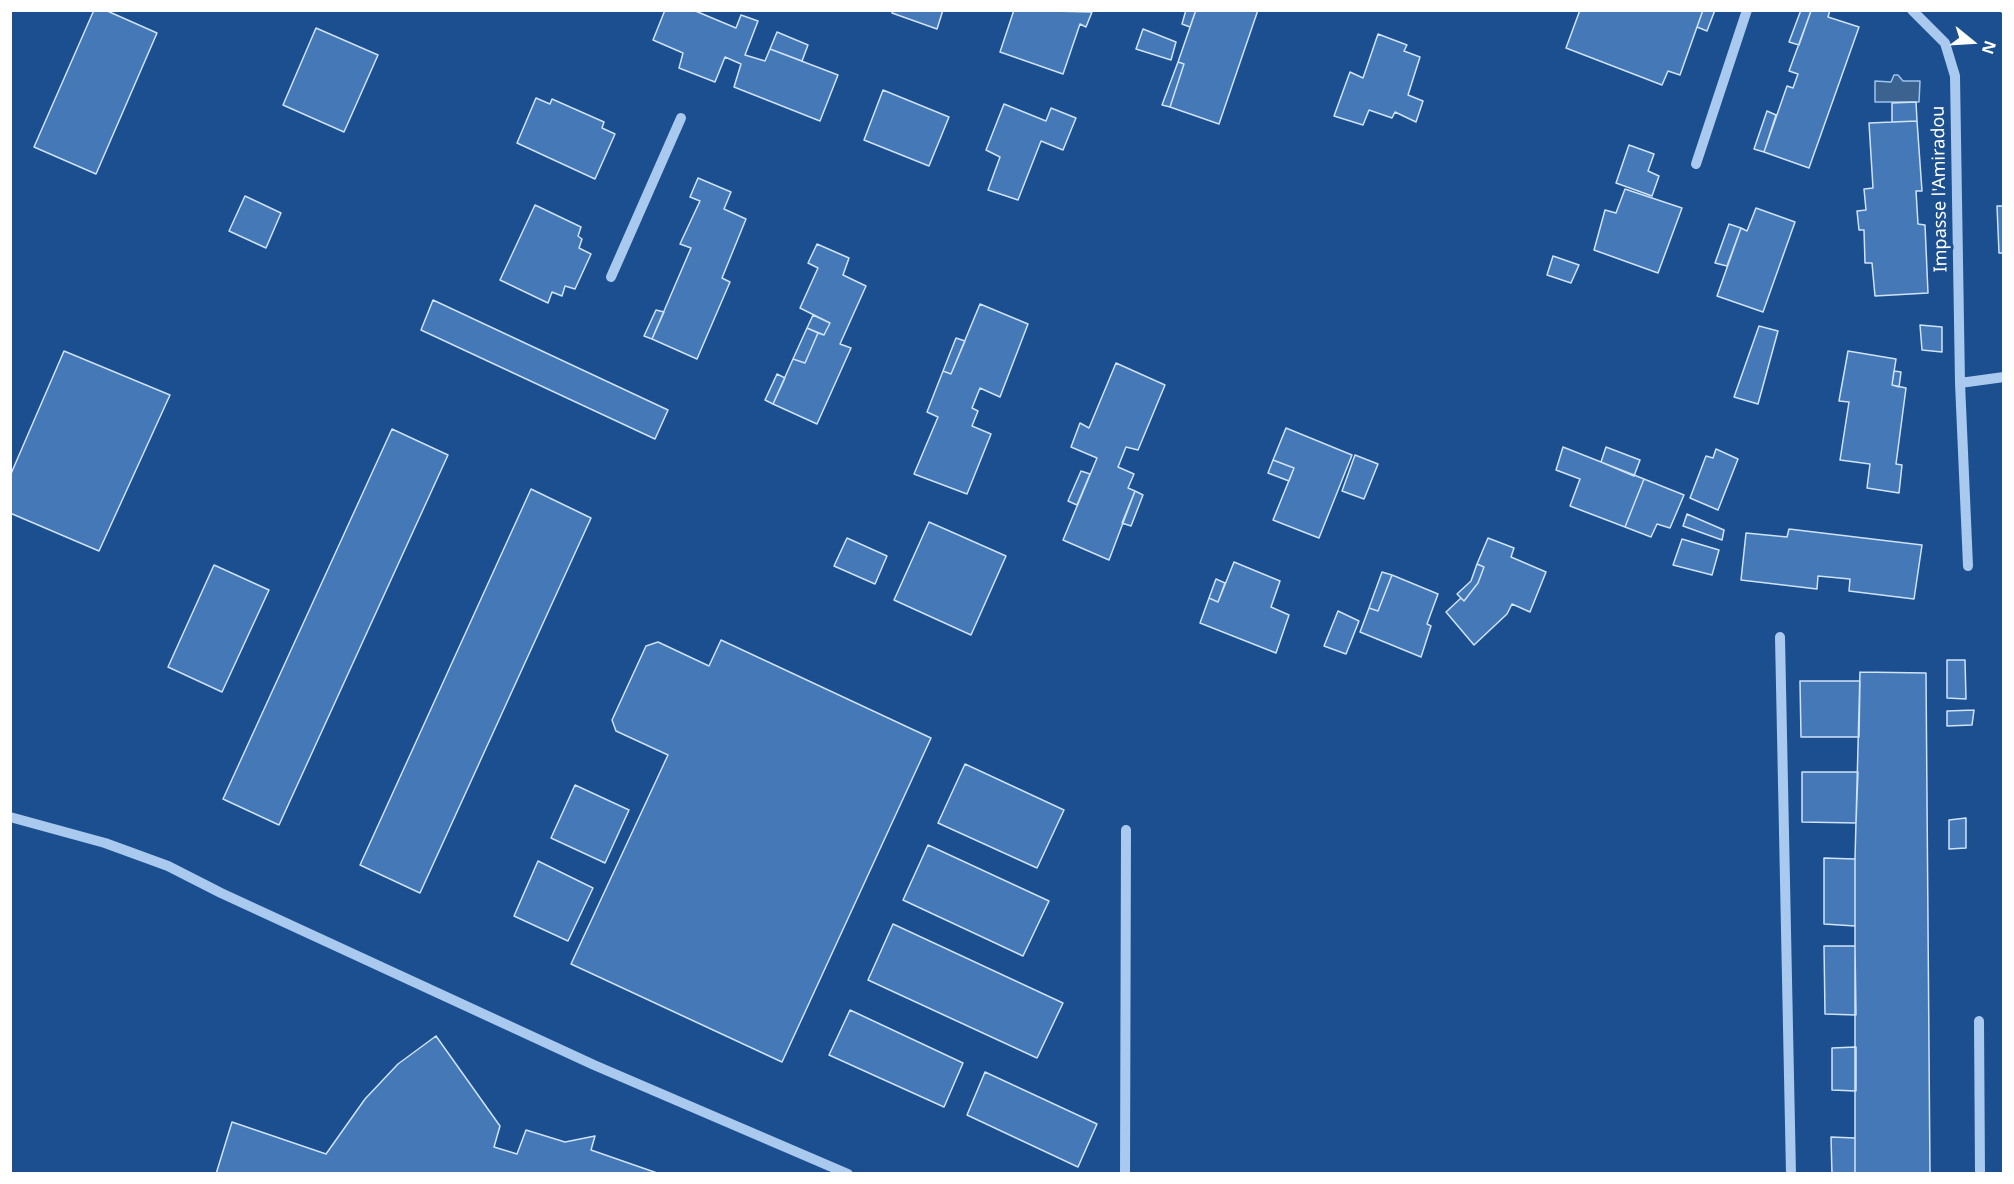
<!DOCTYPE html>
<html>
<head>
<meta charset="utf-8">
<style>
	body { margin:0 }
	#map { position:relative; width:2014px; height:1184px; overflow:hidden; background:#1b4f8f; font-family:"Noto Sans",sans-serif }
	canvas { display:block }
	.frame { position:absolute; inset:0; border:12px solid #fff; pointer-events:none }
	.north { position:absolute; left:1942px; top:12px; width:60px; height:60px; -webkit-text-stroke:4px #1b4f8f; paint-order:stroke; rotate:108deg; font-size:16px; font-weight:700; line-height:24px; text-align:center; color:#fff }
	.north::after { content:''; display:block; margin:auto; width:21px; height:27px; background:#fff; clip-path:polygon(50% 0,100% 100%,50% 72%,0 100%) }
</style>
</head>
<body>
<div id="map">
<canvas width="2014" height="1184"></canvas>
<div class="frame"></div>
<div class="north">N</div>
</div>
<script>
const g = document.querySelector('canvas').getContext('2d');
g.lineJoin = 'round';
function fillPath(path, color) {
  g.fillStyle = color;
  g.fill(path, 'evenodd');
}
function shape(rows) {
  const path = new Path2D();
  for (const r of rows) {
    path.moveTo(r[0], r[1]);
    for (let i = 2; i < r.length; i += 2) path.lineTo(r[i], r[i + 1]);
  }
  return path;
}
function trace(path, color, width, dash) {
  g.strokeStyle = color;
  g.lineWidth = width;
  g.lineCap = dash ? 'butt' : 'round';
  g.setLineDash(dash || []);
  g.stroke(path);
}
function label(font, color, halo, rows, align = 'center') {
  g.font = font + ' "Noto Sans",sans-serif';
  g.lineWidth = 6;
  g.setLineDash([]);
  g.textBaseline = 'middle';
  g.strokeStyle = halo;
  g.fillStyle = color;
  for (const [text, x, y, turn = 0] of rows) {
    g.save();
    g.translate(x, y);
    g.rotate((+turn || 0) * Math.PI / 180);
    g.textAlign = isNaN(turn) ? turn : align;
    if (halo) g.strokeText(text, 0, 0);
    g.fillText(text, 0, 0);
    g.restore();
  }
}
const water = shape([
	[1894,75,1898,75,1903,81,1920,81,1919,102,1875,102,1875,81,1891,82,1894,75]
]);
const building = shape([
	[94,10,105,10,157,33,96,174,34,147,94,10],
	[665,10,693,10,736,28,741,15,758,21,745,55,765,61,770,49,838,75,820,121,734,87,741,64,725,57,715,82,679,68,683,53,653,40,665,10],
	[893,10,943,10,937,29,892,13,893,10],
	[1014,10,1092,12,1086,27,1080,24,1063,74,1000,52,1014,10],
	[1186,10,1196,10,1190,27,1182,24,1186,10],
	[1196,10,1258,10,1219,124,1170,107,1184,64,1178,62,1196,10],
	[1580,10,1624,11,1703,10,1680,75,1668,71,1662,85,1566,48,1580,10],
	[1703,10,1715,10,1707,31,1697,27,1703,10],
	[1801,10,1811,11,1799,45,1789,42,1801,10],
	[1809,10,1830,10,1828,17,1859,27,1809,168,1764,152,1787,86,1793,88,1798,74,1789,71,1811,11,1809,10],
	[316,28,378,55,344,132,283,105,316,28],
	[1143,29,1176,42,1171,60,1136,49,1143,29],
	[777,32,808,45,802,61,770,49,777,32],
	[1378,34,1407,45,1404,51,1420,57,1408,95,1423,101,1416,122,1395,112,1392,118,1369,110,1363,125,1334,116,1350,72,1363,78,1378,34],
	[1178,62,1184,64,1170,107,1162,105,1178,62],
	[883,90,949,117,929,166,864,140,883,90],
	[536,98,550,104,552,99,604,122,602,128,615,134,595,179,517,143,536,98],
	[1916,102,1917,121,1892,122,1892,103,1916,102],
	[1004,104,1046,121,1051,108,1076,118,1063,150,1041,141,1018,200,988,190,1000,157,986,150,1004,104],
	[1767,111,1776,115,1764,152,1754,149,1767,111],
	[1917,121,1922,191,1916,191,1918,224,1925,225,1928,293,1875,296,1872,263,1865,263,1864,230,1859,230,1857,211,1866,210,1864,189,1873,188,1869,123,1917,121],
	[1629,145,1654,154,1648,171,1659,176,1652,196,1616,183,1629,145],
	[698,178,731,192,724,209,746,219,722,278,730,282,697,359,652,339,691,248,680,244,700,201,690,197,698,178],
	[1625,189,1682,208,1658,273,1594,250,1605,210,1616,213,1625,189],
	[245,196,281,213,266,248,229,231,245,196],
	[535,205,581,227,578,236,582,239,579,248,591,254,575,289,565,286,562,296,552,292,548,303,500,280,535,205],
	[1997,206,2004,206,2004,253,1999,253,1997,206],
	[1756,208,1795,222,1763,312,1717,296,1741,228,1747,231,1756,208],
	[1729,224,1741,228,1727,266,1715,263,1729,224],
	[817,244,849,258,843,275,866,286,840,344,851,348,817,424,773,404,793,359,805,363,818,333,824,335,830,323,800,308,818,268,808,263,817,244],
	[1553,256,1579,265,1571,283,1547,275,1553,256],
	[433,300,668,410,655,439,421,330,433,300],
	[980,304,1028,324,1000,397,980,388,972,408,978,411,972,426,991,434,967,494,914,474,938,417,927,412,943,371,951,374,980,304],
	[656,310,664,312,652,339,644,336,656,310],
	[813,315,830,323,824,335,807,328,813,315],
	[1920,325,1942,327,1942,352,1922,350,1920,325],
	[1759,326,1778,331,1758,404,1734,397,1759,326],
	[807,328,818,333,805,363,793,359,807,328],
	[956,338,965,341,951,374,943,371,956,338],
	[64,351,170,395,99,551,10,513,10,476,64,351],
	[1848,351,1896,359,1892,385,1906,388,1896,464,1902,465,1899,493,1867,488,1870,464,1840,460,1849,402,1839,401,1848,351],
	[1116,363,1165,385,1138,450,1126,447,1118,467,1134,474,1128,488,1135,491,1109,560,1063,540,1097,458,1071,447,1080,423,1089,428,1116,363],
	[1894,371,1901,372,1899,387,1892,385,1894,371],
	[777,374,785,378,773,404,765,400,777,374],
	[1286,428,1352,455,1319,538,1273,520,1294,468,1273,460,1286,428],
	[392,429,448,455,279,825,223,799,392,429],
	[1563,447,1644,479,1625,527,1570,506,1580,479,1556,470,1563,447],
	[1606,447,1640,460,1634,476,1601,462,1606,447],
	[1716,449,1738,459,1718,510,1690,498,1706,456,1713,458,1716,449],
	[1355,455,1378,464,1364,499,1342,491,1355,455],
	[1273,460,1294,468,1289,481,1268,473,1273,460],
	[1081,471,1090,474,1077,505,1068,501,1081,471],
	[1644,479,1684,495,1670,528,1657,524,1651,537,1625,527,1644,479],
	[531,489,591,518,420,893,360,865,531,489],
	[1135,491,1143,495,1131,526,1122,523,1135,491],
	[1687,514,1724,530,1722,540,1683,526,1687,514],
	[929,522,1006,556,971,635,894,600,929,522],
	[1789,529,1922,545,1914,599,1849,591,1850,579,1818,576,1817,589,1741,580,1746,533,1787,537,1789,529],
	[847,538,887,556,875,584,834,566,847,538],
	[1488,538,1514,548,1511,557,1546,572,1530,612,1512,604,1507,614,1474,645,1446,612,1461,598,1464,601,1478,583,1484,567,1477,564,1488,538],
	[1682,539,1719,550,1712,575,1673,565,1682,539],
	[1234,562,1280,581,1271,607,1289,615,1276,653,1200,623,1209,598,1218,602,1234,562],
	[1477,564,1484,567,1478,583,1464,601,1457,594,1471,581,1477,564],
	[214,565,269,590,222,692,168,667,214,565],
	[1382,572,1392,575,1378,611,1369,608,1382,572],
	[1392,575,1438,594,1427,624,1431,626,1421,657,1360,632,1369,608,1378,611,1392,575],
	[1216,579,1225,583,1218,602,1209,598,1216,579],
	[1338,611,1359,621,1346,654,1324,646,1338,611],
	[721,640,931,738,782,1062,571,964,668,755,616,731,612,720,646,646,658,642,709,666,721,640],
	[1947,660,1965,660,1966,699,1947,698,1947,660],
	[1860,672,1926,673,1930,1174,1855,1174,1855,859,1860,672],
	[1800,681,1860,681,1859,737,1801,737,1800,681],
	[1974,710,1972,725,1947,726,1947,711,1974,710],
	[965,764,1064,810,1037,868,938,823,965,764],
	[1802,772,1858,772,1856,823,1802,822,1802,772],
	[575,785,629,810,605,863,551,838,575,785],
	[1966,818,1966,848,1949,849,1949,820,1966,818],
	[928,845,1049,901,1023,956,903,900,928,845],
	[1824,858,1855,859,1855,926,1824,924,1824,858],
	[538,861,593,888,568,941,514,916,538,861],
	[893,924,1063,1003,1037,1058,868,980,893,924],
	[1824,946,1855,946,1856,1015,1825,1014,1824,946],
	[850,1010,963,1063,944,1107,829,1055,850,1010],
	[436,1036,500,1126,494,1147,517,1154,526,1130,565,1142,595,1136,591,1150,660,1174,216,1174,232,1122,326,1154,365,1099,398,1064,436,1036],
	[1856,1047,1856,1091,1832,1090,1832,1048,1856,1047],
	[985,1072,1097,1124,1078,1167,967,1115,985,1072],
	[1831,1137,1855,1138,1855,1174,1832,1174,1831,1137]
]);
const minor = shape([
	[1912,10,1945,43,1955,76,1960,383,1968,566],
	[1696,164,1747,10],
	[611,277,681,118],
	[1960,383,2004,377],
	[1780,637,1791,1174],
	[10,817,105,843,168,866,221,893,594,1065,848,1174],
	[1979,1021,1980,1174],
	[1125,1174,1126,830]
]);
const rail = shape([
	[2002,10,2004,12]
]);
const streetNames = [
	["Impasse l'Amiradou",1940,189,-91]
];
fillPath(water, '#3c6290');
trace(water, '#9cc4f0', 1.5);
fillPath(building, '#4478b7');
trace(building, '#cfe3fa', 1.5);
trace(minor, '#a9c9ee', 10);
trace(rail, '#fff', 4.5, [10, 4.5]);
label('18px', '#fff', '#1b4f8f', streetNames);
</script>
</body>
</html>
